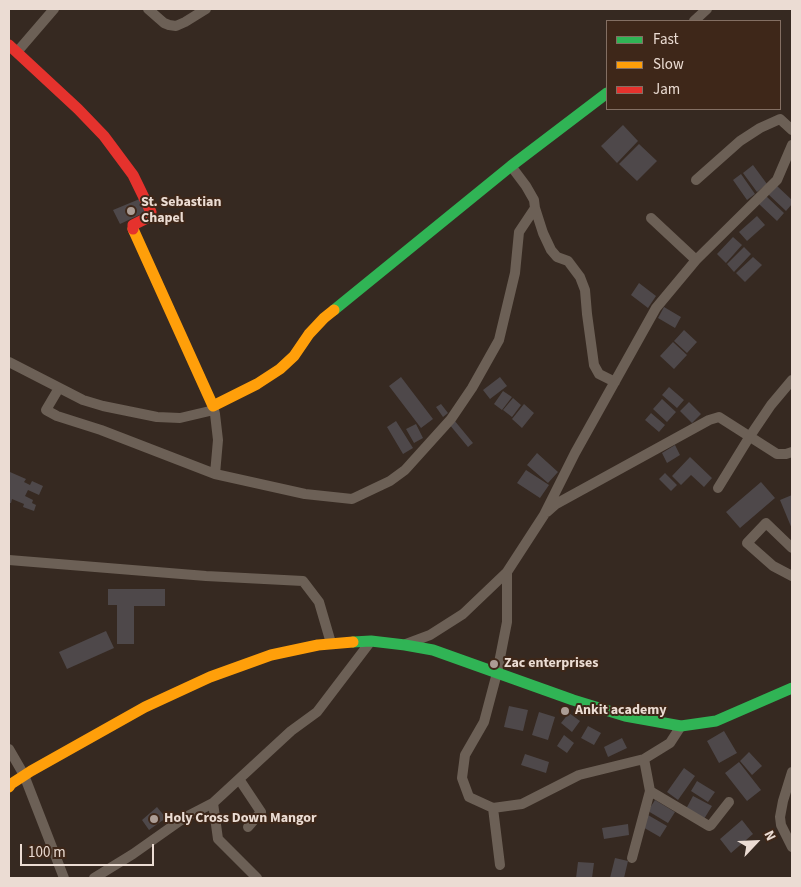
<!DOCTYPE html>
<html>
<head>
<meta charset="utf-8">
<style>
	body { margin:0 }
	#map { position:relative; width:801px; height:887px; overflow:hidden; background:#362921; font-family:"Source Sans 3",sans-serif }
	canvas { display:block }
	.frame { position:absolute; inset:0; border:10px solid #ebdcd3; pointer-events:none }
	.legend { position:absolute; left:606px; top:20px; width:175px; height:90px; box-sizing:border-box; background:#3e2719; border:1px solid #836f63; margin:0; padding:6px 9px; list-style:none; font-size:15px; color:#ebdcd3 }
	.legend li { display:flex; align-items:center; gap:10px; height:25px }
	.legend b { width:25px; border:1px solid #836f63 }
	.north { position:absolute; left:731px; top:817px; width:50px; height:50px; -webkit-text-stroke:4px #3e2719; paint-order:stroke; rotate:65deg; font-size:14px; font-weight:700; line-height:20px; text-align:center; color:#ebdcd3 }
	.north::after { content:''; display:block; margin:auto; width:18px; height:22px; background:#ebdcd3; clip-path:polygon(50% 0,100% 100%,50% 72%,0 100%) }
	.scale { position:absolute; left:20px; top:844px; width:134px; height:22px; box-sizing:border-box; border:2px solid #ebdcd3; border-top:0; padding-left:6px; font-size:15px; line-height:18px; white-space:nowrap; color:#ebdcd3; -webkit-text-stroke:4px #3e2719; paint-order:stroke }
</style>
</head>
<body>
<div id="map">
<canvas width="801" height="887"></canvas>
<div class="frame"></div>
<ul class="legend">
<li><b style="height:6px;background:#30b455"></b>Fast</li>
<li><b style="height:6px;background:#ff9f0a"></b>Slow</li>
<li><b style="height:6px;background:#e5322d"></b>Jam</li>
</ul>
<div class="north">N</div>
<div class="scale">100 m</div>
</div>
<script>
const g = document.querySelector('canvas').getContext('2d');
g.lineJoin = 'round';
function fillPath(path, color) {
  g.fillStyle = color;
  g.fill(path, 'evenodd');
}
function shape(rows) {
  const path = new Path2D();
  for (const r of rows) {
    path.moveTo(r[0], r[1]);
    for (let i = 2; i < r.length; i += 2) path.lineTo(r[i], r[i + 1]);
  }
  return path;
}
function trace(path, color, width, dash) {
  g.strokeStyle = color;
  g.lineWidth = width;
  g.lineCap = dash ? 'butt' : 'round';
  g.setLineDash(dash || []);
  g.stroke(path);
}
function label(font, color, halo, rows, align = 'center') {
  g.font = font + ' "Source Sans 3",sans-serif';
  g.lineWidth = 4;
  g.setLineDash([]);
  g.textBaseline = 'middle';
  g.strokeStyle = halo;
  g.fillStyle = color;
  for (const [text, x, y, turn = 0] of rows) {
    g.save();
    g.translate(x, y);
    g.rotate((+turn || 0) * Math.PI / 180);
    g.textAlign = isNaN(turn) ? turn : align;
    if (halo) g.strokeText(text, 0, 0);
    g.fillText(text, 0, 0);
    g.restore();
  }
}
const building = shape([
	[623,125,638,141,617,163,601,146],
	[639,144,657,161,637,181,619,164],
	[753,165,767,184,757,192,743,173],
	[741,174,755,194,747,200,733,180],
	[777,186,792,200,792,204,786,211,768,194],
	[766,196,784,213,777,221,759,204],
	[142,198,148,211,120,224,113,210],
	[757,216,765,225,747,241,739,232],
	[733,237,742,245,726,263,717,254],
	[744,247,751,254,734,272,727,264],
	[753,257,762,265,745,282,736,273],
	[639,283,656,296,648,308,631,295],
	[664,307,681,317,675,328,658,318],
	[684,330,697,342,687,353,674,341],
	[673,342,687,355,674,369,660,356],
	[401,377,433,419,421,428,389,386],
	[500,377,507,386,490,399,483,390],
	[669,387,684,400,677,408,662,395],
	[503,391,512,397,502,410,494,404],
	[513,398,521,405,512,417,503,410],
	[662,399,676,412,667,422,653,409],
	[689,402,701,414,692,423,680,411],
	[441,404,448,413,443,417,436,407],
	[524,404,534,413,522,428,512,419],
	[651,413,665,425,659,432,645,420],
	[454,420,473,443,468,447,449,424],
	[396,421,413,448,403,454,387,427],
	[416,424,423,438,414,443,406,429],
	[675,445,680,455,667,463,662,453],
	[537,453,558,472,548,483,527,465],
	[690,457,712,478,704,487,691,475,681,485,672,476],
	[526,470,549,485,540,498,517,483],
	[10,472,26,479,24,482,30,485,32,481,43,486,39,495,28,490,25,496,33,500,32,503,36,505,34,511,23,507,24,504,12,499,11,503,9,503,9,489,10,484,9,484,9,476],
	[665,473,677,485,671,491,659,479],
	[761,482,775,498,740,528,726,512],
	[792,495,792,529,780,500],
	[108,589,165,589,165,606,134,606,134,644,117,644,117,605,108,605],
	[106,631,114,648,67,669,59,652],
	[509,706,528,710,523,731,504,727],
	[539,712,555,717,548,740,532,735],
	[569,713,580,721,572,732,561,723],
	[588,726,601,733,594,745,581,738],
	[724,731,737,753,719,763,707,741],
	[564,735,574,743,567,753,557,746],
	[622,738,627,748,608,757,604,747],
	[749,752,762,766,752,775,740,761],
	[525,754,549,762,546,773,521,765],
	[739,762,761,790,747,801,725,773],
	[684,768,695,776,678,800,667,792],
	[697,781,715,792,708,802,691,791],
	[693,796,712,806,704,819,686,809],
	[655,800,675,812,668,823,648,811],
	[157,807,166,818,149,830,142,820],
	[648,815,667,826,660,837,641,826],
	[742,820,753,834,731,853,720,839],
	[628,824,629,835,604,839,602,828],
	[615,858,628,861,624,878,610,878],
	[578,862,594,863,592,878,576,878]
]);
const street = shape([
	[148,9,164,23,169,25,176,26,185,22,206,9],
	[694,21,707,9],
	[17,52,54,9],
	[511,166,526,186,534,200,535,208,543,233,551,250,557,257,568,261,580,277,585,290,587,314,594,365,599,374,615,382],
	[696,180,740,141,760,128,780,119,792,130],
	[651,218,696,260],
	[9,362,83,400,103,406,157,417,180,418,214,410],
	[59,388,46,410,57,416,101,430,215,474,305,494,352,499,390,481,405,470,451,419,472,388,499,340,515,273,519,232,535,208],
	[213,406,215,414,218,440,215,474],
	[718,488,750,436,771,405,792,380],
	[547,512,556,504,709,420,719,417,777,454,786,454,792,452],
	[792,548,766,523,747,543,773,566,792,576],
	[9,560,206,576,303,581,319,602,331,643],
	[507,572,507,622,497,673,484,722,465,755,462,778,469,797,493,808,522,804,579,775,644,759,670,743,681,726],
	[406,644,430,635,463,614,507,572,544,515,575,453,656,308,696,260,777,180,792,145],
	[9,749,24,775,64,878],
	[792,772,783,801,780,817,781,825,792,847],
	[239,779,261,812,248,827],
	[650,791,709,826,711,825,729,802],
	[213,803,218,839,257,878],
	[493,808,500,865],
	[632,858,650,791,644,759],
	[94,878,133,854,184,818,213,803,291,731,317,712,371,641]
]);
const fast = shape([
	[334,310,511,166,607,93],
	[353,642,371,641,405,645,433,650,573,700,625,716,681,726,716,721,792,688]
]);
const slow = shape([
	[133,229,213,406,257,384,280,369,294,356,309,334,324,318,334,310],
	[9,787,11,784,31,771,145,707,210,677,271,655,318,645,353,642]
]);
const jam = shape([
	[9,45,78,109,104,136,133,175,151,212,149,217,133,225,133,229]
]);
const markers = [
	[131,211,5,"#ac9d95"],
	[494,664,5,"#ac9d95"],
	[565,711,5,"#ac9d95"],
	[154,819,5,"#ac9d95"]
];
const poiNames = [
	["St. Sebastian",141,203],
	["Chapel",141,219],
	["Zac enterprises",504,664],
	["Ankit academy",575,711],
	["Holy Cross Down Mangor",164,819]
];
fillPath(building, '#4e484a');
trace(street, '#6c6056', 10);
trace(fast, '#30b455', 11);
trace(slow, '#ff9f0a', 11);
trace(jam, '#e5322d', 11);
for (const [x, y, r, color] of markers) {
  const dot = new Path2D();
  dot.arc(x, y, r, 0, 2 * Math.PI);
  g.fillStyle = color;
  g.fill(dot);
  trace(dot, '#3e2719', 2);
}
label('bold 14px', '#ebdcd3', '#3e2719', poiNames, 'left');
</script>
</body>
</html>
